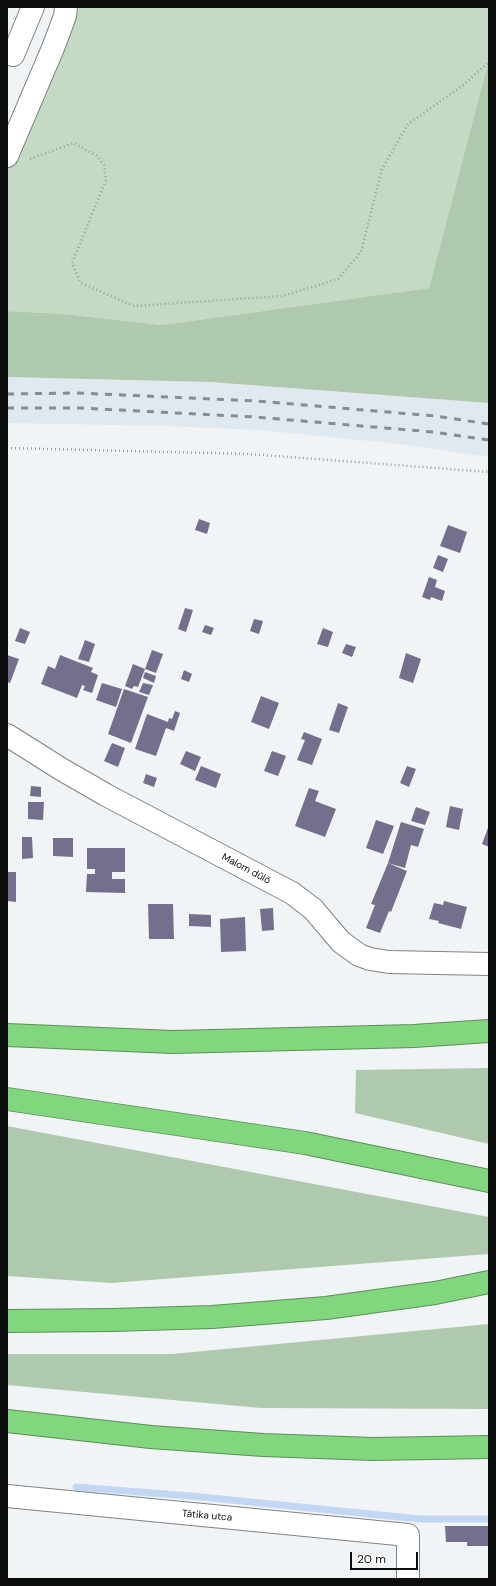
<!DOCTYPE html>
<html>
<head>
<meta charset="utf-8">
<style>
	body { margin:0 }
	#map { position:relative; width:496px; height:1586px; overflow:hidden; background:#f1f4f6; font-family:"DM Sans",sans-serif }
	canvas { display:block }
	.frame { position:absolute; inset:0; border:8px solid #0c0d0d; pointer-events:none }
	.scale { position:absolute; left:350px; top:1552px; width:68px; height:18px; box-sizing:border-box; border:2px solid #0c0d0d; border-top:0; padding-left:5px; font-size:12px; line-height:14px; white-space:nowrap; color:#0c0d0d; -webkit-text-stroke:3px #fff; paint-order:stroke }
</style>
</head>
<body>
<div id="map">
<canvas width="496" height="1586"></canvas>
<div class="frame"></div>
<div class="scale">20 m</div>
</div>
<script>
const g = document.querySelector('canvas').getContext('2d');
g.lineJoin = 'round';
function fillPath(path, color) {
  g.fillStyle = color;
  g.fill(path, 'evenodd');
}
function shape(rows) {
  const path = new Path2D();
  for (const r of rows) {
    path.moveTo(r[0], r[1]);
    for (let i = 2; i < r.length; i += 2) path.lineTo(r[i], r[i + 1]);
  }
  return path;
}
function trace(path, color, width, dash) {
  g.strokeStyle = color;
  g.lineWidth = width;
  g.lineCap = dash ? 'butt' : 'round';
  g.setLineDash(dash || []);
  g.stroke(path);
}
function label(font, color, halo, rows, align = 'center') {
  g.font = font + ' "DM Sans",sans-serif';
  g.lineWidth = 3;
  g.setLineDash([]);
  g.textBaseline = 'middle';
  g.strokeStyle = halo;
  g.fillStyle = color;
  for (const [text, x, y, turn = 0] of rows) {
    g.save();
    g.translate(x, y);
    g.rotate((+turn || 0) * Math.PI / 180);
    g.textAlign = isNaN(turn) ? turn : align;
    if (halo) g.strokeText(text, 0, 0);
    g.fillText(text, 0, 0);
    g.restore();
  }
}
const built = shape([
	[7,377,210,382,489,403,489,457,400,444,258,430,165,426,7,423]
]);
const green = shape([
	[77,7,489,7,489,59,429,288,162,325,64,314,7,311,7,167]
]);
const forest = shape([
	[489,59,489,403,210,382,7,377,7,311,64,314,162,325,429,288],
	[489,1068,489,1144,355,1113,356,1070],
	[7,1126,489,1217,489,1254,111,1283,7,1276],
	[489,1324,489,1409,261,1408,7,1385,7,1354,172,1354]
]);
const stream = shape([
	[76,1487,191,1496,420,1519,489,1519]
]);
const building = shape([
	[199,519,210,523,207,534,195,530],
	[448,525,467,532,460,553,440,546],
	[438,555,448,559,443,572,433,568],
	[429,577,437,580,435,587,445,591,442,601,431,597,430,600,422,597],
	[185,608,193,610,186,632,178,629],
	[254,619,263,621,259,634,250,631],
	[205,625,214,628,211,635,202,632],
	[20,628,30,632,25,644,15,641],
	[323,628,333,632,328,647,317,644],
	[85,640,95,644,89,662,78,659],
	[346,644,356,647,352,657,342,653],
	[152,650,163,654,156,673,145,669,138,687,134,686,132,689,125,686,133,664,145,669],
	[406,653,421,659,413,683,399,678],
	[7,655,19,659,10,683,7,682],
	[60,655,93,668,91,672,98,675,92,693,83,690,85,686,82,685,77,698,41,684,48,666,55,669],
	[184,670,192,674,189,682,181,679],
	[145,672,156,676,154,683,143,678],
	[102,683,122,689,116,707,96,700],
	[143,683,153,685,149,695,139,692],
	[124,689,148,697,131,743,108,734],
	[261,696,279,703,269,729,251,722],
	[338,703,348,707,339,733,329,730],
	[175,711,180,713,174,731,166,728,156,756,135,749,147,714,168,722,169,718,172,719],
	[304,732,322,739,312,765,297,760,305,740,301,739],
	[112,743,125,748,118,767,104,761],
	[186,751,201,757,195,771,180,764],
	[272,751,286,756,278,776,264,771],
	[201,766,221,774,216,788,195,780],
	[407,766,416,769,409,787,400,783],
	[146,774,157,778,154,787,143,783],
	[31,786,41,787,41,797,30,796],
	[309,788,319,791,315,801,336,809,325,837,295,826],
	[28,802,44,802,43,820,28,819],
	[450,806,463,809,459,830,446,827],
	[416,807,430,812,425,825,411,821],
	[376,820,394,826,383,854,366,848],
	[401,822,424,829,418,847,411,845,405,868,388,863],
	[489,825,489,847,482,844],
	[22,837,32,837,33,858,22,859],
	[53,838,73,838,73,857,53,856],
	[87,848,125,848,125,872,112,872,112,879,125,879,125,893,86,892,87,874,95,874,95,869,87,869],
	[388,863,407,871,391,912,389,911,380,933,366,928,375,905,371,904],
	[7,872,16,872,16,902,7,901],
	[444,901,467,907,461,929,438,923,439,921,429,919,434,903,443,905],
	[148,904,173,904,174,939,149,939],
	[273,908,274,930,262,931,260,909],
	[189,914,211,915,211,927,189,926],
	[245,917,246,951,221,952,220,919],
	[445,1526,489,1526,489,1546,467,1546,467,1542,446,1542]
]);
const path = shape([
	[30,159,74,143,97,156,104,165,106,180,72,263,81,283,134,306,282,296,338,279,361,252,382,169,408,124,462,86,489,62],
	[7,448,249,454,489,472]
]);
const minor = shape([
	[7,52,13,55,33,7],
	[7,156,53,48,65,16,66,7],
	[7,735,61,769,106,795,292,893,313,909,341,942,359,955,370,959,389,962,489,964],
	[7,1496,408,1535,408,1579]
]);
const highway = shape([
	[7,1035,173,1042,414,1036,489,1031],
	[7,1099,305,1143,489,1181],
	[7,1321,112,1320,212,1317,326,1308,435,1293,489,1282],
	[7,1421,151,1437,263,1445,373,1449,489,1447]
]);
const rail = shape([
	[7,394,78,393,257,401,435,416,489,424],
	[7,408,80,408,255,417,433,432,489,440]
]);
const streetNames = [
	["Malom dűlő",246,869,28],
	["Tátika utca",207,1516,5]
];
fillPath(built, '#e1e9f0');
fillPath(green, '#c4dac4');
fillPath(forest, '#aec9ae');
trace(stream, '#c2d7f4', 7);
fillPath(building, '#746f8d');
trace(minor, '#808284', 24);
trace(highway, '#599056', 24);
trace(path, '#989b9c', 2.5, [1, 3]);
trace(minor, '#fff', 22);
trace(highway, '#82d77e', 22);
trace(rail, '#898b8d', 3, [7, 7]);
label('10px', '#0c0d0d', '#fff', streetNames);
</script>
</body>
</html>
